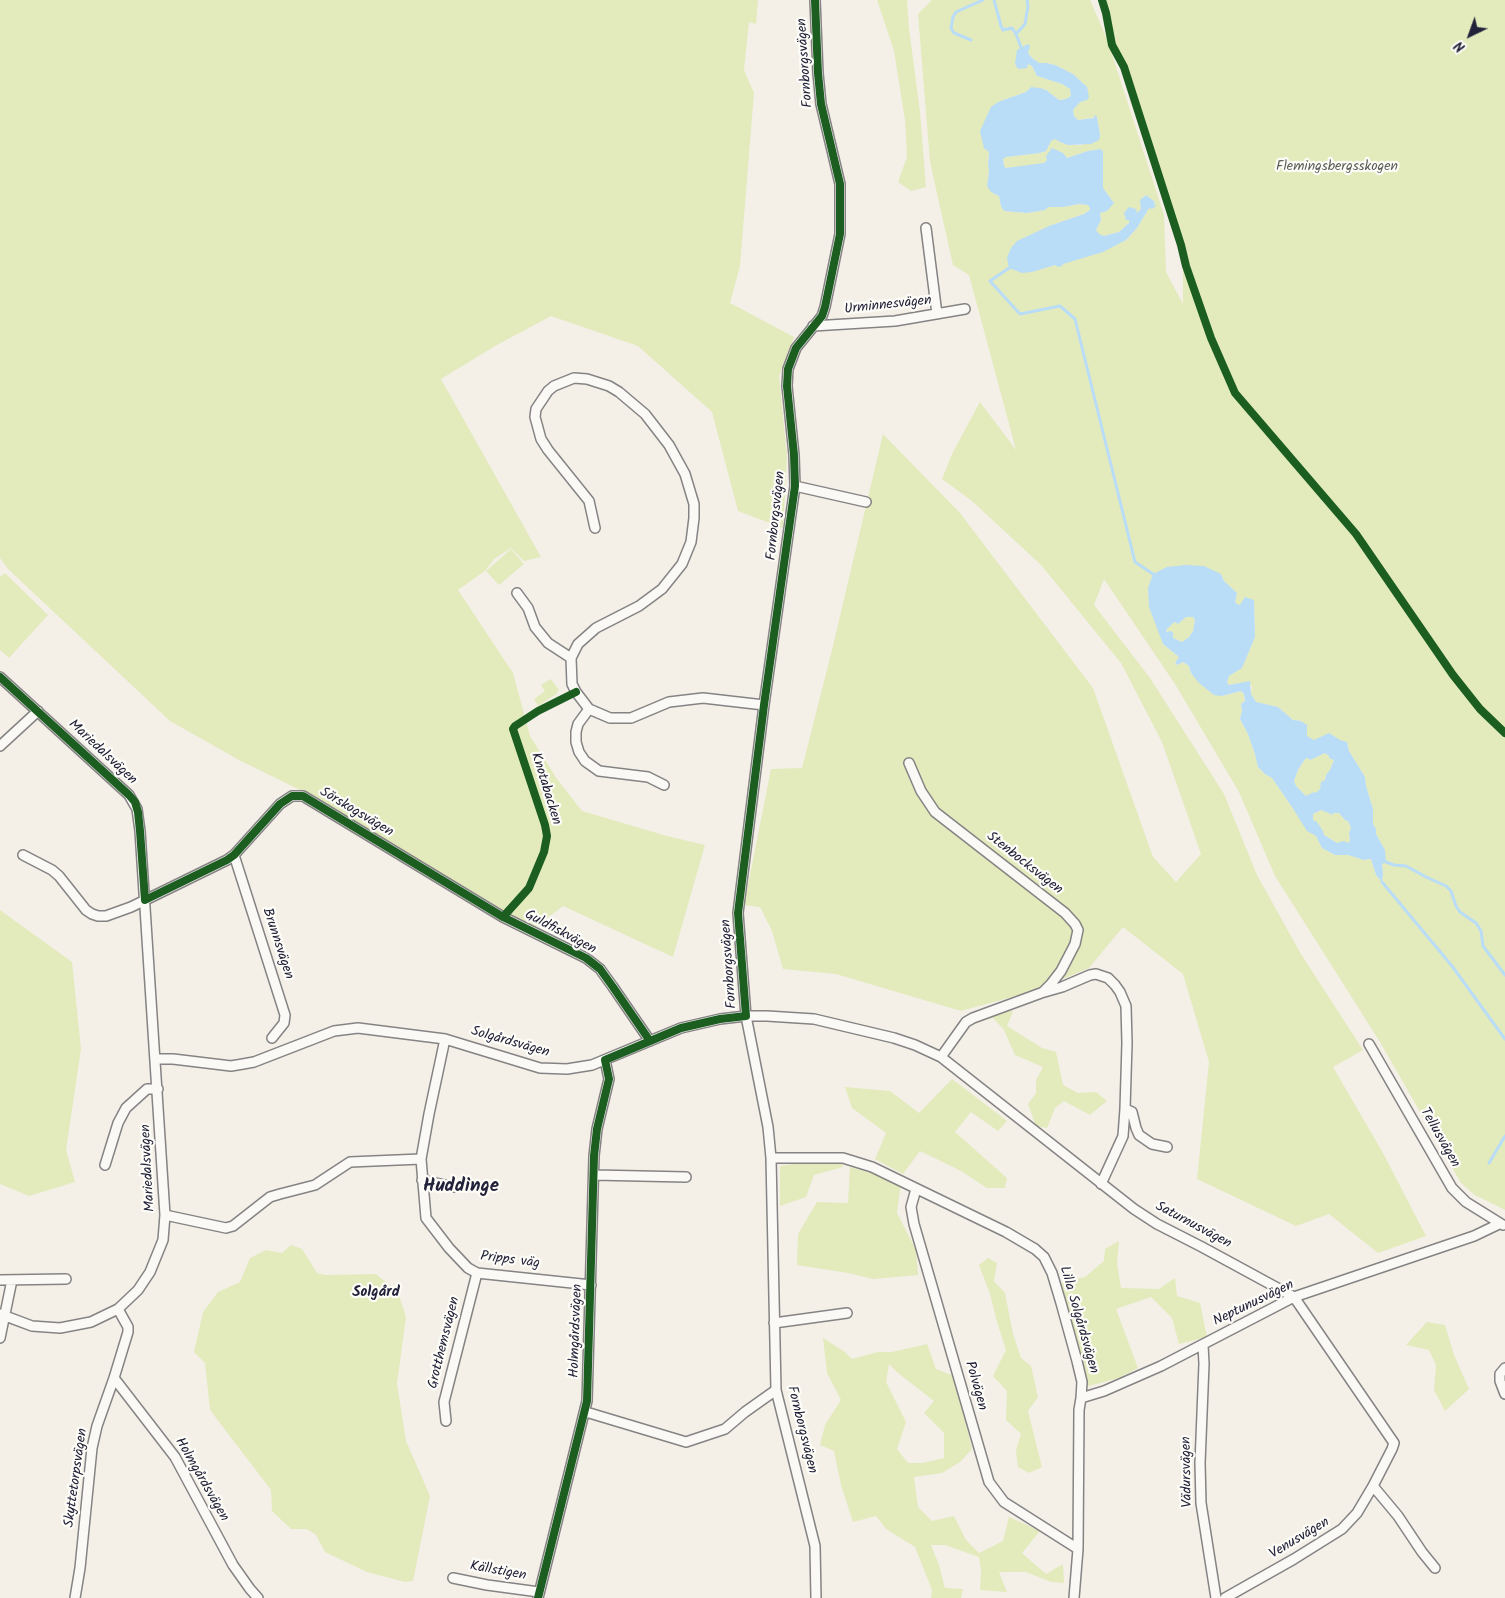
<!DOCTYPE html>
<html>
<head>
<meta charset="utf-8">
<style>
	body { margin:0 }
	#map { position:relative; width:1505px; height:1598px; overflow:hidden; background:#f4f0e8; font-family:Kalam,sans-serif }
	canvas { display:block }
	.north { position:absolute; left:1445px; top:10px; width:50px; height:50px; -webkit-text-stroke:4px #fdfcf7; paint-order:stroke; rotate:222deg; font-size:14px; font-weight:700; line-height:20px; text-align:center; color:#22223b }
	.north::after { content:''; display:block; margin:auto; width:18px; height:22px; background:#22223b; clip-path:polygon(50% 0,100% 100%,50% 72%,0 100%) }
</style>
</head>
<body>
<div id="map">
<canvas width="1505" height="1598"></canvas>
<div class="north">N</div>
</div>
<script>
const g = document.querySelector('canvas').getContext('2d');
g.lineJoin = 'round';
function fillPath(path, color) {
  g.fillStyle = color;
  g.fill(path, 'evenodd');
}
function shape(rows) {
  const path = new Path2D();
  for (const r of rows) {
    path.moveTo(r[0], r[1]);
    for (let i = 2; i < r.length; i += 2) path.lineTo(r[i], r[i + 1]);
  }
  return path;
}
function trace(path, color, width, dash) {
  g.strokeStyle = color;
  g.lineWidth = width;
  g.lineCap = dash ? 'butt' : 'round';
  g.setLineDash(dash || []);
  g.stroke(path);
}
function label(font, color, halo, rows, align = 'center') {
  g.font = font + ' Kalam,sans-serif';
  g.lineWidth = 4.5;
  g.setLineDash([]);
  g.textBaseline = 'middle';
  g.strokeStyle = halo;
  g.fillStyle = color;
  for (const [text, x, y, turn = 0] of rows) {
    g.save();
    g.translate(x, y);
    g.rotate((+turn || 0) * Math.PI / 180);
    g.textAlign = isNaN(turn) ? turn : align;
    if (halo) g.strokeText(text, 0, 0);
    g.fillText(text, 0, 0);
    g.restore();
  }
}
const green = shape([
	[0,0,758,0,756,24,749,22,744,70,754,93,740,266,730,303,794,337,779,376,787,456,783,528,738,511,712,412,638,346,551,316,495,346,441,379,541,557,524,561,511,548,494,559,485,571,458,590,513,673,530,736,557,779,582,811,667,836,705,845,673,957,563,906,534,928,298,789,239,760,170,721,8,569,0,558],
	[877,0,907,0,909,28,920,112,926,187,911,191,898,182,907,157,905,120,894,51],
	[932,0,1090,0,1107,39,1164,215,1166,272,1183,304,1183,239,1123,61,1114,44,1109,12,1104,0,1505,0,1505,1210,1475,1195,1461,1183,1380,1042,1275,876,1239,792,1175,684,1104,579,1094,605,1150,678,1224,794,1257,875,1301,954,1363,1050,1333,1067,1383,1153,1426,1236,1378,1253,1329,1214,1296,1226,1197,1179,1209,1062,1183,974,1123,927,1089,968,1037,990,961,1011,836,974,783,969,772,931,760,907,744,905,771,769,802,768,832,650,883,434,960,513,1093,688,1153,857,1176,882,1201,854,1162,742,1121,663,1041,565,972,501,942,479,952,454,980,402,1016,450,969,275,953,265,930,162,918,14],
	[1030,47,1028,53,1032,58,1039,63,1046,63,1055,65,1073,74,1087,87,1087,100,1080,102,1073,110,1074,116,1078,120,1097,117,1100,135,1081,145,1068,145,1060,142,1055,138,1051,141,1046,151,1040,153,1006,157,1003,159,1004,166,1006,168,1026,167,1044,163,1047,160,1067,158,1088,151,1100,149,1103,151,1103,188,1114,203,1100,213,1101,220,1096,230,1098,234,1104,236,1119,232,1129,223,1129,220,1142,209,1143,197,1146,195,1155,202,1149,208,1137,228,1126,240,1062,264,1046,267,1049,226,1084,214,1090,210,1091,207,1088,205,1079,204,1063,207,1048,207,1045,210,1027,213,1004,211,1001,206,999,196,995,194,987,186,989,171,988,163,989,152,998,102,1026,92,1031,87,1046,90,1059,100,1066,99,1071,96,1070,89,1062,84,1037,76,1032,66,1028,64,1027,68,1021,68],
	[1154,574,1221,574,1224,581,1237,593,1235,603,1240,605,1254,600,1255,637,1242,668,1229,676,1227,682,1229,685,1240,683,1252,686,1251,694,1256,702,1278,707,1293,720,1301,721,1306,736,1314,740,1347,742,1349,751,1365,777,1366,786,1373,809,1373,824,1376,829,1376,834,1385,850,1382,864,1383,874,1382,881,1376,875,1371,859,1364,860,1348,855,1335,855,1322,848,1316,836,1292,807,1272,778,1265,774,1258,767,1255,754,1248,734,1240,719,1242,711,1241,704,1245,701,1244,694,1241,691,1222,696,1191,674,1189,666,1183,662,1177,665,1175,663,1179,657,1163,644,1148,588],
	[511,549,524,564,499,585,486,571],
	[5,573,48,615,9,658,0,650,0,577],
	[1186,617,1193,617,1195,620,1193,631,1189,637,1182,642,1173,638,1166,630,1175,621,1178,624],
	[551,679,559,690,557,692,558,693,538,706,534,699,545,691,541,685],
	[1325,753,1334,760,1330,770,1326,775,1325,780,1320,789,1316,794,1306,796,1296,786,1294,781,1298,770,1305,759,1308,758,1310,760],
	[1321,810,1339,813,1345,820,1348,821,1351,828,1349,833,1350,841,1348,844,1337,843,1324,835,1313,820,1313,814],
	[0,910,72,962,81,1049,66,1150,75,1182,29,1196,0,1184],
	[1013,1011,1007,1026,1042,1048,1056,1052,1063,1085,1078,1093,1096,1092,1107,1101,1090,1115,1064,1101,1055,1108,1047,1128,1036,1126,1028,1104,1036,1093,1036,1080,1043,1067,1015,1055,1004,1030,993,1018,976,1023,977,1021,998,1012],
	[952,1079,1007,1121,998,1131,971,1112,955,1132,1007,1178,1005,1188,987,1188,961,1171,920,1151,903,1174,875,1159,886,1133,852,1108,845,1087,890,1091,919,1113],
	[840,1158,843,1167,814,1175,806,1197,780,1206,780,1166],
	[850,1167,901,1182,897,1213,916,1250,918,1275,873,1279,848,1273,797,1265,798,1234,817,1202,848,1203],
	[1119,1241,1117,1263,1121,1288,1159,1289,1175,1278,1177,1296,1200,1303,1207,1337,1179,1344,1172,1318,1151,1297,1116,1309,1138,1368,1119,1378,1085,1387,1081,1357,1059,1283,1085,1277,1104,1261,1105,1249],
	[291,1245,302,1249,317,1273,325,1275,376,1274,398,1292,406,1317,397,1384,406,1441,430,1496,413,1581,405,1582,367,1572,325,1552,316,1535,307,1529,291,1529,272,1511,271,1490,210,1410,205,1363,194,1352,203,1312,218,1292,240,1282,250,1258,266,1250,282,1253],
	[988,1258,997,1263,994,1281,1005,1293,1013,1334,1021,1358,1031,1366,1038,1397,1028,1411,1042,1467,1029,1473,1018,1467,1016,1450,1021,1434,1006,1420,1007,1391,993,1376,1006,1350,997,1322,990,1294,979,1265],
	[1427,1322,1445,1325,1454,1355,1469,1389,1445,1411,1434,1390,1436,1365,1429,1350,1406,1345],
	[823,1338,845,1352,852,1359,878,1352,892,1352,927,1344,936,1369,954,1376,972,1449,960,1462,942,1473,914,1477,918,1507,932,1521,954,1516,966,1540,979,1553,1003,1541,1009,1517,1040,1531,1022,1553,1046,1574,1063,1564,1064,1583,1051,1582,1026,1572,999,1572,1007,1592,980,1590,981,1571,979,1557,945,1545,931,1545,939,1565,945,1588,963,1589,961,1598,931,1598,932,1590,915,1547,886,1529,876,1516,853,1522,841,1485,834,1451,820,1445,825,1425,841,1400,827,1373],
	[889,1364,898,1373,934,1401,924,1413,944,1433,944,1458,923,1463,908,1463,897,1449,906,1422,886,1382]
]);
const water = shape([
	[1028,44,1030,46,1028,53,1032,58,1039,63,1046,63,1055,65,1073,74,1087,87,1089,97,1087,100,1080,102,1073,110,1074,116,1078,120,1094,118,1094,115,1097,117,1100,135,1099,140,1091,144,1068,145,1060,142,1055,139,1051,141,1046,151,1040,153,1006,157,1003,159,1004,166,1006,168,1044,163,1047,160,1046,156,1052,148,1063,153,1067,158,1088,151,1100,149,1103,151,1103,188,1114,203,1107,211,1100,213,1101,220,1096,230,1099,234,1104,236,1119,232,1129,223,1129,220,1126,220,1124,213,1129,207,1136,209,1137,213,1141,209,1140,200,1146,195,1155,202,1154,204,1156,206,1152,209,1149,208,1137,228,1126,240,1103,252,1063,264,1062,266,1058,267,1055,265,1032,272,1022,273,1009,268,1007,258,1011,248,1017,241,1049,226,1084,214,1090,210,1090,208,1088,205,1079,204,1063,207,1048,207,1045,210,1027,213,1004,211,1001,206,999,196,991,192,987,186,989,171,988,163,989,155,989,152,984,148,980,131,991,107,998,102,1026,92,1031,87,1040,88,1046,90,1059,100,1066,99,1071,96,1070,89,1062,84,1037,76,1032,66,1028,64,1027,68,1018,69,1015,64,1017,50],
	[1185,565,1204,566,1221,574,1224,581,1237,593,1235,603,1240,605,1245,597,1254,600,1255,637,1242,668,1229,676,1227,682,1229,685,1250,681,1251,694,1256,702,1278,707,1293,720,1301,721,1307,725,1307,736,1314,740,1329,733,1340,740,1347,742,1349,751,1365,777,1366,786,1373,809,1373,824,1376,829,1376,834,1385,850,1386,862,1382,864,1383,874,1382,882,1376,875,1371,859,1364,860,1348,855,1335,855,1322,848,1316,836,1307,831,1292,807,1272,778,1265,774,1258,767,1255,754,1248,734,1240,719,1242,711,1241,704,1245,701,1244,694,1241,691,1222,696,1214,695,1199,683,1191,673,1189,666,1183,662,1177,665,1175,663,1179,657,1163,644,1149,607,1148,588,1153,574,1167,567],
	[1186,617,1193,617,1195,620,1193,631,1189,637,1182,642,1173,638,1173,632,1170,631,1167,632,1166,630,1173,623,1175,622,1178,624],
	[1325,753,1329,756,1329,758,1334,760,1330,770,1326,775,1325,780,1321,782,1320,789,1316,793,1314,792,1306,796,1296,786,1294,781,1298,770,1305,759,1308,758,1310,760],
	[1321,810,1333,815,1333,813,1339,813,1345,820,1348,821,1351,828,1349,833,1350,841,1348,843,1344,841,1337,843,1324,835,1323,831,1317,822,1313,820,1313,814]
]);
const stream = shape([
	[994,0,1001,26,1003,30,1012,28,1016,34],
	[971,40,954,33,951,28,953,17,956,12,983,0],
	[1021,47,1016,34,1025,24,1028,6,1027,0],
	[1009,268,990,281,1020,314,1060,306,1075,319,1135,562,1153,574],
	[1386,862,1394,865,1406,866,1426,877,1446,886,1451,891,1456,906,1460,912,1476,923,1481,931,1483,946,1505,975],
	[1382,882,1452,966,1505,1039],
	[1489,1163,1505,1136]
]);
const minor = shape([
	[815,0,818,73,821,104,840,184,840,234,825,307,822,316,796,348,788,369,787,386,794,455,795,486,764,705,738,913,746,1016,768,1127,771,1158,776,1390,815,1546,816,1598],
	[926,228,937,314],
	[813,326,895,321,965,309],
	[795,486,866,502],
	[595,528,589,501,548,450,541,439,535,417,536,409,548,391,554,386,574,378,587,379,609,386,619,392,645,414,669,445,685,474,694,504,694,518,691,542,682,564,662,589,639,606,596,628,578,644,571,658,572,684,576,692,589,709,610,718,631,718,669,702,703,698,764,705],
	[517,593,528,608,535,627,548,643,571,658],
	[0,677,129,795,137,809,140,831,165,1215,163,1240,150,1272,138,1290,118,1309,91,1322,60,1328,32,1326,0,1314],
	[589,709,578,724,576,732,576,742,579,752,585,761,599,771,648,777,664,785],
	[0,746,38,711],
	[909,763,921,791,935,812,1065,913,1075,924,1078,930,1075,944,1061,971,1051,984,1043,992],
	[23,855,52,870,59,876,86,910,92,914,98,916,106,916,131,907,227,860,234,855,280,804,292,796,303,796,503,917,586,958,600,969,613,987,650,1041],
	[234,855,285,1015,284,1023,272,1038],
	[445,1039,429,1114,421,1159,426,1218,449,1248,468,1268,477,1273,591,1285],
	[1369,1044,1452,1188,1466,1202,1503,1225],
	[941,1057,966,1022,973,1018,1041,993,1062,987,1090,975,1096,974,1108,978,1115,985,1120,992,1126,1006,1127,1043,1125,1109],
	[155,1059,173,1059,231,1066,243,1064,254,1062,334,1031,358,1028,445,1039,540,1068,567,1069,592,1065,681,1028,720,1019,746,1016,767,1016,814,1019,894,1038,915,1045,941,1057,1134,1209,1157,1224,1202,1247,1294,1297,1394,1443,1392,1449,1373,1486,1357,1513,1342,1529,1294,1559,1225,1598],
	[771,1158,843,1158,872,1167,1006,1232,1035,1249,1044,1257,1052,1273,1061,1303,1077,1361,1082,1382,1081,1398,1079,1410,1078,1549,1074,1598],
	[105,1165,118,1123,126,1108,147,1089,158,1089],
	[594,1175,686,1177],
	[422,1180,454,1187],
	[1101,1184,1123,1136,1125,1109,1132,1112,1136,1128,1139,1135,1152,1144,1167,1147],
	[916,1189,911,1207,914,1224,989,1482,1004,1502,1078,1549],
	[165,1215,226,1228,233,1226,270,1197,280,1194,315,1185,350,1162,421,1159],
	[0,1280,66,1279],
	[774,1323,847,1313],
	[0,1338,12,1280],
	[1203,1345,1204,1364,1200,1463,1201,1503,1216,1598],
	[1505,1368,1500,1374,1500,1381,1505,1394],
	[114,1378,175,1457,233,1565,250,1589,258,1598],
	[1081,1398,1104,1391,1161,1366,1294,1297,1474,1236,1499,1224],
	[586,1412,686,1442,725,1429,745,1412,776,1390],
	[446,1421,444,1402,477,1273],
	[1373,1486,1398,1516,1422,1552,1435,1568],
	[453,1578,487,1585,539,1592],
	[75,1598,80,1568,92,1448,97,1426,114,1378,128,1332,128,1327,118,1309],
	[538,1598,587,1401,594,1156,597,1129,609,1079,605,1060]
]);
const cycleway = shape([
	[1102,0,1106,13,1112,45,1124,67,1181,245,1186,266,1211,338,1235,393,1356,534,1453,675,1480,709,1505,733],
	[0,677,129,795,135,802,138,812,140,831,145,900,227,860,234,855,280,804,292,796,303,796,503,917,586,958,600,969,613,987,650,1041],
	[503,917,529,888,544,852,547,836,545,825,513,729,515,726,538,711,576,692],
	[538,1598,587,1401,594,1156,597,1129,609,1079,605,1060,681,1028,720,1019,746,1016,738,913,764,705,795,486,794,455,787,386,788,369,796,348,822,316,825,307,840,234,840,184,821,104,818,73,815,0]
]);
const streetNames = [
	["Fornborgsvägen",806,63,-94],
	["Urminnesvägen",888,306,-6],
	["Fornborgsvägen",777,516,-84],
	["Mariedalsvägen",102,753,43],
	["Knotabacken",545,789,73],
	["Sörskogsvägen",356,813,31],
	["Stenbocksvägen",1024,864,38],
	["Guldfiskvägen",560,933,28],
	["Brunnsvägen",277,944,72],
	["Fornborgsvägen",730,964,-94],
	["Solgårdsvägen",510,1043,16],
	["Tellusvägen",1439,1138,60],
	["Mariedalsvägen",149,1168,-93],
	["Saturnusvägen",1193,1226,28],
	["Pripps väg",510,1261,7],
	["Neptunusvägen",1254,1304,-26],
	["Lilla Solgårdsvägen",1078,1320,74],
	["Holmgårdsvägen",577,1331,-88],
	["Grotthemsvägen",445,1343,-76],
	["Polvägen",975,1386,74],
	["Fornborgsvägen",801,1430,76],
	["Vädursvägen",1188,1472,-91],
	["Skyttetorpsvägen",77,1478,-82],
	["Holmgårdsvägen",201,1480,60],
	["Venusvägen",1300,1539,-31],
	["Källstigen",498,1572,10]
];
const parkNames = [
	["Flemingsbergsskogen",1337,168]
];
const neighbourhoodNames = [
	["Solgård",376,1293]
];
const districtNames = [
	["Huddinge",461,1188]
];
fillPath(green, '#e3eabc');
fillPath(water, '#b9dcf7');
trace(stream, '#b9dcf7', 3);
trace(minor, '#858384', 12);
trace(minor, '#faf9f6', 9);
trace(cycleway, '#1b5e20', 8);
label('14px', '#22223b', '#fdfcf7', streetNames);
label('14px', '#585c57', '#fdfcf7', parkNames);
label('bold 15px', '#22223b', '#fdfcf7', neighbourhoodNames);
label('bold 19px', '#22223b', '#fdfcf7', districtNames);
</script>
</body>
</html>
